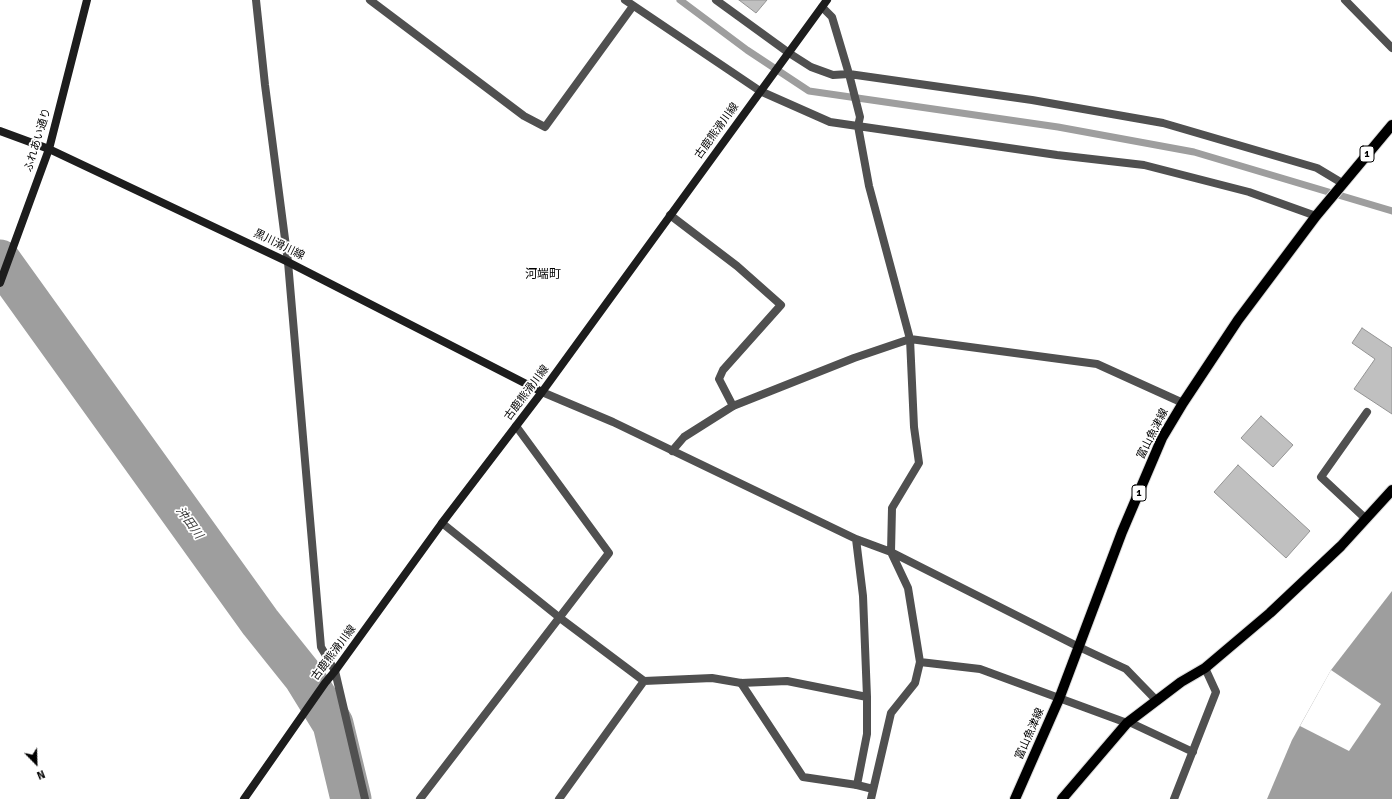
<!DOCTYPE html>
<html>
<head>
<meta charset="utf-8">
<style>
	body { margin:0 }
	#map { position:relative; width:1392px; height:799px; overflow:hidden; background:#fff; font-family:Signika,sans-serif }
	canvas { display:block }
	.north { position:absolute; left:16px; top:743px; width:40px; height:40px; -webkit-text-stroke:3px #fff; paint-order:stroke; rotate:157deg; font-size:11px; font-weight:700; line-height:16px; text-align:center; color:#000 }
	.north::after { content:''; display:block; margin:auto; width:14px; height:18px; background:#000; clip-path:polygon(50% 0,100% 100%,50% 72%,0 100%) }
</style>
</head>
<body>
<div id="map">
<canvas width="1392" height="799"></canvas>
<div class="north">N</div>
</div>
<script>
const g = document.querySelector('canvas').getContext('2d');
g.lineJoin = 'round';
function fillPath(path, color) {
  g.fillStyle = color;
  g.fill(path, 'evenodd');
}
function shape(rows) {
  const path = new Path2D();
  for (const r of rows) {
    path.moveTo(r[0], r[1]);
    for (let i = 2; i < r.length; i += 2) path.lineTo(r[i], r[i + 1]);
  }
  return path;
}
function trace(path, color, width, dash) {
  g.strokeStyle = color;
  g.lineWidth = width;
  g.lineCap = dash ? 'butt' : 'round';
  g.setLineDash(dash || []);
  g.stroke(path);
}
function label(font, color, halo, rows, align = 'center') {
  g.font = font + ' Signika,"Noto Sans JP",sans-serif';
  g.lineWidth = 3.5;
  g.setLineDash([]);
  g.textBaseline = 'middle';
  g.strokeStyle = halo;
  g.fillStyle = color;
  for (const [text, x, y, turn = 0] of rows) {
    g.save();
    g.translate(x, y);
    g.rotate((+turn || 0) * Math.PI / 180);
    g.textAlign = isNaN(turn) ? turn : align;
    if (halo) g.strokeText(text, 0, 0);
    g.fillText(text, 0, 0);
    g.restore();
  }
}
const water = shape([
	[1392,591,1392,799,1267,799,1292,740,1331,670]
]);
const pier = shape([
	[1331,670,1381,704,1349,751,1300,726]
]);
const stream = shape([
	[680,0,747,50,809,91,1058,127,1194,152,1392,211]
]);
const river = shape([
	[0,260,260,622,304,677,333,724,351,799]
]);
const building = shape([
	[739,0,767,0,756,13,739,0],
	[1362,328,1392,348,1392,414,1354,389,1375,359,1352,343,1362,328],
	[1261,416,1293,445,1273,467,1241,438,1261,416],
	[1238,465,1310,531,1286,558,1214,492,1238,465]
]);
const lane = shape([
	[670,215,737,266,781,305,723,370,719,379,733,406],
	[1366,519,1321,477,1367,412],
	[335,671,365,799],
	[741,683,803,777,857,785],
	[420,799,609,553,516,426]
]);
const street = shape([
	[256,0,265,85,288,262,321,647,335,671],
	[370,0,524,116,545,127,633,6],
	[625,0,760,91,830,122,1057,155,1144,165,1249,192,1316,216],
	[716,0,789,53,811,67,833,75,849,74,1032,100,1163,123,1317,168,1342,183],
	[1345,0,1392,48],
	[822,7,832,17,849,74,860,117,858,126,869,186,910,339,914,427,919,463,892,508,891,552,908,588,920,662,915,683,891,713,871,799],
	[542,392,613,422,856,539,863,596,867,697,867,734,857,785,873,789],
	[672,451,684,437,733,406,854,358,910,339,1097,364,1183,403],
	[442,523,560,618,644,681,712,678,741,683,787,681,867,697],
	[856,539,891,552,1079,647,1126,669,1157,701],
	[920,662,980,669,1127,723],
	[1129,722,1193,752],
	[559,799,644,681],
	[1174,799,1216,692,1205,668]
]);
const secondary = shape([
	[0,131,49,149,288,262,542,392],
	[0,283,49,149,87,0],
	[244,799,325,683,335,671,442,523,542,392,827,0]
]);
const primary = shape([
	[1015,799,1059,699,1122,532,1162,438,1183,403,1238,320,1316,216,1392,125],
	[1062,799,1127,723,1181,682,1205,668,1270,613,1341,546,1392,490]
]);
const shields = [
	[1367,154,14],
	[1139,493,14]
];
const shieldNames = [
	["1",1367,154],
	["1",1139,493]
];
const streetNames = [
	["古鹿熊滑川線",717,131,-54],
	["ふれあい通り",38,140,-73],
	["黒川滑川線",279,245,26],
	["古鹿熊滑川線",527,393,-53],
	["富山魚津線",1153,434,-63],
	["古鹿熊滑川線",334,653,-53],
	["富山魚津線",1030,734,-66]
];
const neighbourhoodNames = [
	["河端町",543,275]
];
const waterNames = [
	["沖田川",189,523,54]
];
fillPath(water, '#9e9e9e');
fillPath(pier, '#fff');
trace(stream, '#9e9e9e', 7);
trace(river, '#9e9e9e', 41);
fillPath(building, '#c0c0c0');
trace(building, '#949494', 1);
trace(primary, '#dbdbdb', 12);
trace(lane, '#505050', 8);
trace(street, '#505050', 8);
trace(secondary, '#1d1d1d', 8);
trace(primary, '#000', 10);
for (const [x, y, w] of shields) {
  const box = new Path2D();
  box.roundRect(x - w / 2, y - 8, w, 16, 3);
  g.fillStyle = '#fff';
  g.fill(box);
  trace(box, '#000', 1);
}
label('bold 10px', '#000', null, shieldNames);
label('11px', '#000', '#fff', streetNames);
label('12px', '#000', '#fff', neighbourhoodNames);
label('italic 12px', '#3f3f3f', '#fff', waterNames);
</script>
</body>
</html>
